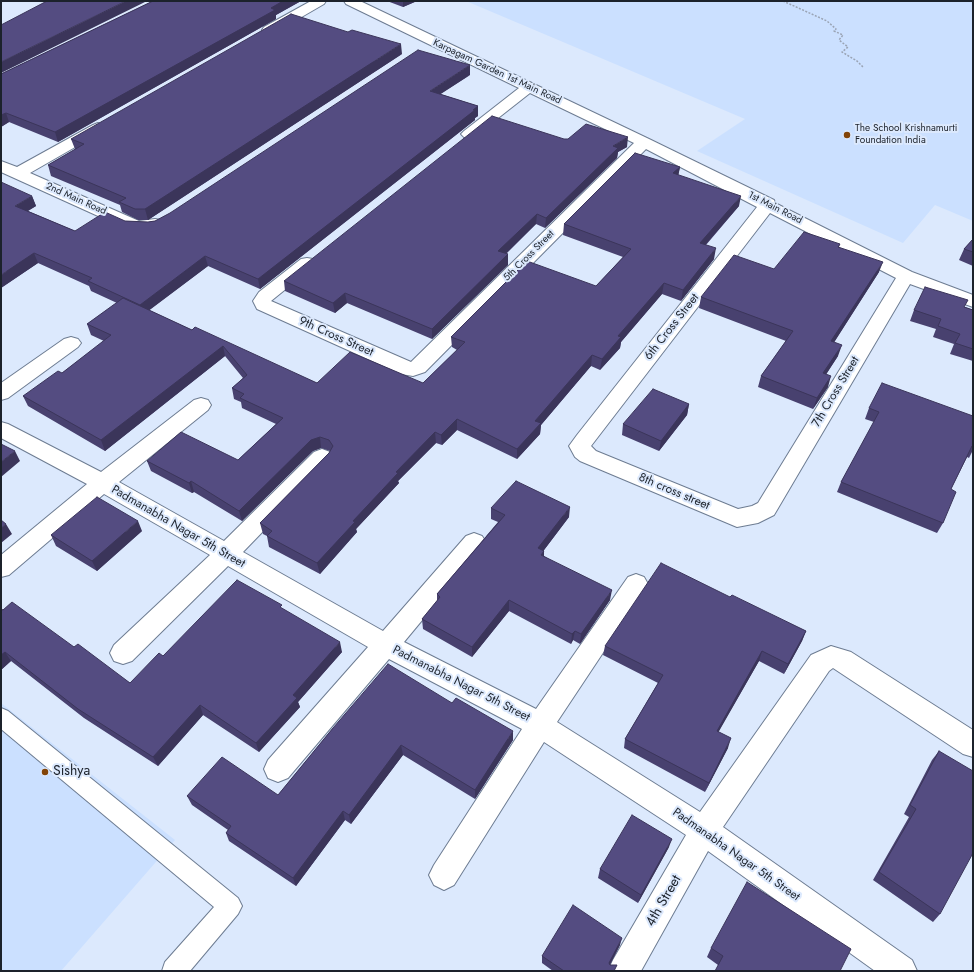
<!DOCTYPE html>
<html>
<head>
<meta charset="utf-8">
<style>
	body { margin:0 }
	#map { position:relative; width:974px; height:972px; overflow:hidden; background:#dce9fd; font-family:Jost,sans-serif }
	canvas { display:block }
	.frame { position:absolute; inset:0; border:2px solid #1c222b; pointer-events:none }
</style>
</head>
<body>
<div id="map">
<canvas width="974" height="972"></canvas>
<div class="frame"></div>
</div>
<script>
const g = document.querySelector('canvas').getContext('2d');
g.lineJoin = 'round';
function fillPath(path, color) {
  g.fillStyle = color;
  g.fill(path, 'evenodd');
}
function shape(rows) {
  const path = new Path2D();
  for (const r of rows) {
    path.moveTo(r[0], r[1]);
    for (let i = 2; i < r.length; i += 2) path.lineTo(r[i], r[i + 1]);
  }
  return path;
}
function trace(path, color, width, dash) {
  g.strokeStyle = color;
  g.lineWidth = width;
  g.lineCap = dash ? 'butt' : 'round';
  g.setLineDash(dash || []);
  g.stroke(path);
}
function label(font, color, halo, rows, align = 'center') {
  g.font = font + ' Jost,sans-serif';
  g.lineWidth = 4;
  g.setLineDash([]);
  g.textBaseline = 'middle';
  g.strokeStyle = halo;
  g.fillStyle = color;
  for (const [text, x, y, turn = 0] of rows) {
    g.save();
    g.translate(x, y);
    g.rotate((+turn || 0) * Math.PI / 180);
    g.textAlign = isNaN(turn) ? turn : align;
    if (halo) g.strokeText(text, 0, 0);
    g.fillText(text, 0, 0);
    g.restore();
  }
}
const built = shape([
	[466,1,973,1,973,221,935,205,903,243,697,151,745,119],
	[1,703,175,840,61,971,1,971]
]);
const path = shape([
	[783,1,827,21,836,29,834,31,843,35,839,40,848,47,842,52,857,61,864,68]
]);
const service = shape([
	[1,708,8,711,238,898,242,906,238,914,190,971,162,971,165,962,214,907,1,729,1,708]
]);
const minor = shape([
	[311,1,326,1,324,4,274,33,264,33,262,30,264,27,311,1],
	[344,1,360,1,649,139,774,200,775,203,912,272,973,295,973,307,910,284,774,515,758,523,737,527,580,461,575,457,569,446,577,435,757,207,646,149,425,372,413,376,401,374,257,309,253,301,259,292,301,259,307,258,313,259,316,263,313,267,271,301,411,362,634,143,530,93,474,137,469,139,464,137,461,134,464,131,519,88,346,4,344,1],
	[770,213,896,278,758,503,752,506,738,509,596,451,591,446,770,213],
	[98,123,103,125,106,128,103,131,30,173,139,221,155,219,161,220,163,224,161,228,143,232,129,230,1,172,1,161,17,167,93,125,98,123],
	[71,337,78,339,81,343,78,347,8,398,1,400,1,383,64,339,71,337],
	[201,398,208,400,211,405,208,410,119,482,224,541,314,452,322,449,330,452,333,457,330,462,243,552,383,631,466,536,474,533,482,536,486,542,482,548,404,642,536,709,628,577,636,574,644,577,648,584,644,591,557,722,700,812,811,655,831,646,851,652,973,730,973,757,963,754,833,668,829,671,723,827,912,960,917,971,875,971,708,851,641,971,608,971,613,960,686,835,544,742,454,885,444,890,434,885,429,875,434,865,522,729,389,659,288,778,278,782,268,778,264,769,268,760,368,647,228,566,132,661,123,664,114,661,110,653,114,645,210,555,104,494,9,575,1,577,1,555,87,484,1,438,1,422,8,424,101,472,194,400,201,398]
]);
const wall = shape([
	[153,1,301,1,276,15,276,19,58,142,9,122,1,127,1,74],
	[387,1,417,1,403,7],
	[402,54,148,220,138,220,122,212,120,205,51,176,48,165,76,149,75,149,71,139],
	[470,75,440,94,478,106,478,116,475,118,475,120,260,289,208,266,149,310,192,330,317,383,423,383,457,350,452,347,451,337,596,286,623,257,563,235,564,224,680,167,678,175,739,206,706,245,714,259,681,301,662,294,621,342,620,348,600,370,591,366,541,425,540,434,517,459,457,430,442,445,436,443,398,481,399,483,356,529,357,532,320,574,269,547,267,536,263,534,260,523,329,453,330,451,321,448,313,451,242,521,194,492,192,493,151,471,147,461,238,460,276,424,242,408,241,402,234,399,232,388,243,378,225,356,105,451,28,406,23,396,62,373,104,341,91,335,87,324,117,303,91,291,89,286,38,263,1,288,32,196,36,206,28,211,75,231,125,221,148,222,155,221],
	[564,139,627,147,618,152,617,158,545,228,536,224,506,254,508,265,432,339,347,303,335,313,285,291,284,281],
	[973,239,973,266,959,260,964,249],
	[840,244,839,247,879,272,834,342,838,356,826,374,828,387,813,409,758,387,761,376,786,341,699,308,701,297],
	[965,307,973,310,973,361,950,354,954,344,933,337,936,329,910,321,914,310],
	[689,404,687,415,659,451,622,435,623,424],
	[869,408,973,416,973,450,969,458,967,457,951,489,943,523,937,533,837,492,841,482,874,422,865,419],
	[491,508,569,517,544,550,544,556,610,600,580,644,573,640,571,644,509,611,472,657,423,629,422,619,437,601,437,594,498,522,491,519],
	[142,531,97,571,56,546,51,535],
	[730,597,806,631,802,641,784,674,759,661,718,732,728,748,705,792,624,748,625,739,658,683,603,655,605,646],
	[1,609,74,647,130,683,163,656,283,609,342,652,298,702,300,707,259,752,203,715,158,766,84,718,11,661,1,670],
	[333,728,513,740,475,799,403,755,351,824,345,820,296,886,229,841,226,833,228,830,192,805,187,796,278,795],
	[939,751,940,914,933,922,873,880,909,817,904,814,932,760],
	[669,847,638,903,598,878,600,869],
	[620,945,610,965,615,971,553,971,542,963,542,956],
	[711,948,840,971,718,965,707,957]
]);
const shadedWall = shape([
	[126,1,147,1,1,73,1,62],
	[283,1,301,1,276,15,276,19,58,142,55,132],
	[403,1,417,1,403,7],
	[401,44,402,54,148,220,145,209],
	[470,65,470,75,430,101,430,91],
	[478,106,478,116,475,118,475,120,260,289,258,279],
	[6,113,9,122,1,127,1,115],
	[628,137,627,147,618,152,617,158,545,228,546,218,613,146],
	[680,167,678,177,673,173],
	[32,196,36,206,19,216,15,206],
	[741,196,739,206,698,253,700,243],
	[537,214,536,224,498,261,498,251],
	[716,248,714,259,681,301,683,290],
	[34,253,38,263,1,288,1,275],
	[508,254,508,265,432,339,432,329],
	[205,256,208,266,143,315,140,305],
	[883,262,879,272,828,352,831,341],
	[664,283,662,294,621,342,620,348,600,370,602,359,618,336],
	[345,293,347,303,335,313,333,303],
	[842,345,838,356,820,384,823,373],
	[223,346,225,356,105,451,101,440],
	[592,355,591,366,541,425,540,434,517,459,517,449,535,421],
	[831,376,828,387,813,409,817,398],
	[689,404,687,415,659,451,661,441],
	[457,419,457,430,442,445,441,435],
	[435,432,436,443,398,481,399,483,356,529,357,532,320,574,317,563,353,521,396,472],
	[320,437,321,448,313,451,242,521,239,511,311,440],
	[15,451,20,461,1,477,1,462],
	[191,481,194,492,192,493,189,483],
	[570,507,569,517,538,558,538,548],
	[138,521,142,531,97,571,92,561],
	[6,524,12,534,1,543,1,528],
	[544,551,544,561,541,555],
	[612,590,610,600,580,644,581,634],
	[509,600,509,611,472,657,472,647],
	[575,631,573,640,571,644,572,634],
	[806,631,802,641,784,674,788,664],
	[340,642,342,652,298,702,300,707,259,752,256,743,293,695],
	[762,651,759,661,714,740,717,731],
	[5,652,11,661,1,670,1,655],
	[200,705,203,715,158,766,153,757],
	[513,731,513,740,475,799,475,790],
	[731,738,728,748,705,792,709,783],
	[401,745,403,755,351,824,349,815],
	[343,811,345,820,296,886,293,878],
	[672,839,669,847,638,903,641,895],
	[622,938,620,945,607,970,609,963]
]);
const building = shape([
	[47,1,126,1,1,62,1,25,47,1],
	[153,1,283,1,271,8,275,10,55,132,6,113,1,115,1,74,153,1],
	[291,14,348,32,352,30,401,44,145,209,135,209,119,202,126,198,48,165,84,144,71,139,291,14],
	[418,50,470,65,430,91,478,106,473,110,475,110,258,279,205,256,140,305,88,281,92,278,34,253,1,275,1,182,32,196,15,206,75,231,105,212,125,221,148,222,155,221,170,213,418,50],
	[492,116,564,139,568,139,586,124,628,137,613,146,618,148,546,218,537,214,498,251,508,254,432,329,345,293,333,303,284,281,492,116],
	[635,153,680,167,673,173,741,196,700,243,716,248,683,290,664,283,618,336,621,337,602,359,592,355,535,421,541,423,517,449,457,419,441,435,435,432,396,472,398,473,353,521,355,522,317,563,267,536,272,531,260,523,329,453,333,446,329,440,320,437,311,440,239,511,191,481,189,483,147,461,181,432,238,460,283,418,240,398,244,394,232,388,247,375,223,346,101,440,23,396,58,371,62,373,111,335,87,324,123,298,192,330,195,327,317,383,350,352,423,383,465,342,451,337,527,261,596,286,631,249,564,224,635,153],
	[804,232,840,244,838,247,883,262,831,341,842,345,823,373,831,376,817,398,761,376,793,331,701,297,734,255,774,269,804,232],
	[973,239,973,252,964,249,973,239],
	[925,287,968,300,964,307,973,310,973,349,955,343,960,334,938,326,941,319,914,310,925,287],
	[882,383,973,416,973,446,972,446,951,489,956,492,943,523,841,482,879,412,869,408,882,383],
	[653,389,689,404,661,441,623,424,653,389],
	[1,444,15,451,1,462,1,444],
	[516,481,570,507,538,548,544,551,541,555,612,590,581,634,575,631,572,634,509,600,472,647,422,619,440,597,437,594,505,515,491,508,516,481],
	[97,497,138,521,92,561,51,535,97,497],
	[1,520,6,524,1,528,1,520],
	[661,563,730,597,732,595,806,631,788,664,762,651,717,731,731,738,709,783,625,739,663,675,605,646,661,563],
	[237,580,282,605,280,607,340,642,293,695,297,698,256,743,200,705,153,757,78,709,5,652,1,655,1,609,3,610,12,602,74,647,78,644,130,683,159,653,163,656,237,580],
	[388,664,452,703,456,698,513,731,475,790,401,745,349,815,343,811,293,878,226,833,231,826,187,796,222,757,278,795,333,728,388,664],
	[939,751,973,771,973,853,940,914,879,872,916,809,910,805,939,751],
	[632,815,672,839,641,895,600,869,632,815],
	[747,882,851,949,840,971,715,971,723,956,711,948,747,882],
	[573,905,622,938,609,963,610,965,617,965,614,971,564,971,542,956,573,905]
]);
const markers = [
	[847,135,4,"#824307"],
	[45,772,4,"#824307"]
];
const farStreetnames = [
	["Karpagam Garden 1st Main Road",497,72,25],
	["2nd Main Road",76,199,24],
	["1st Main Road",775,208,27],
	["5th Cross Street",529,256,-45]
];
const farPoinames = [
	["The School Krishnamurti",855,129],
	["Foundation India",855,141]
];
const streetNames = [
	["6th Cross Street",672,327,-52],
	["9th Cross Street",336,337,24],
	["7th Cross Street",836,392,-59],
	["8th cross street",674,492,23],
	["Padmanabha Nagar 5th Street",178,527,30],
	["Padmanabha Nagar 5th Street",461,684,27],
	["Padmanabha Nagar 5th Street",736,855,35]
];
const nearPoinames = [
	["Sishya",53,772]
];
const nearStreetnames = [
	["4th Street",664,901,-60]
];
fillPath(built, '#cbe0ff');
trace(service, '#6d7c92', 2);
trace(minor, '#6d7c92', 2);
trace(path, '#9aa4b5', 1.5, [2, 1.5]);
fillPath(service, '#fff');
fillPath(minor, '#fff');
fillPath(wall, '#48416f');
fillPath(shadedWall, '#3b355a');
fillPath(building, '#544c81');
trace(building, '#3b355a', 1);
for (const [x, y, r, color] of markers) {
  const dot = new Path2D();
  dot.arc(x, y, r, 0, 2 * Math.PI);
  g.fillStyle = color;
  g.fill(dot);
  trace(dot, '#dce9fd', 1.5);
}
label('10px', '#1c222b', '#dce9fd', farStreetnames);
label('10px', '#1c222b', '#dce9fd', farPoinames, 'left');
label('12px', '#1c222b', '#dce9fd', streetNames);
label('14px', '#1c222b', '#dce9fd', nearPoinames, 'left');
label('14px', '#1c222b', '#dce9fd', nearStreetnames);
</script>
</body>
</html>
